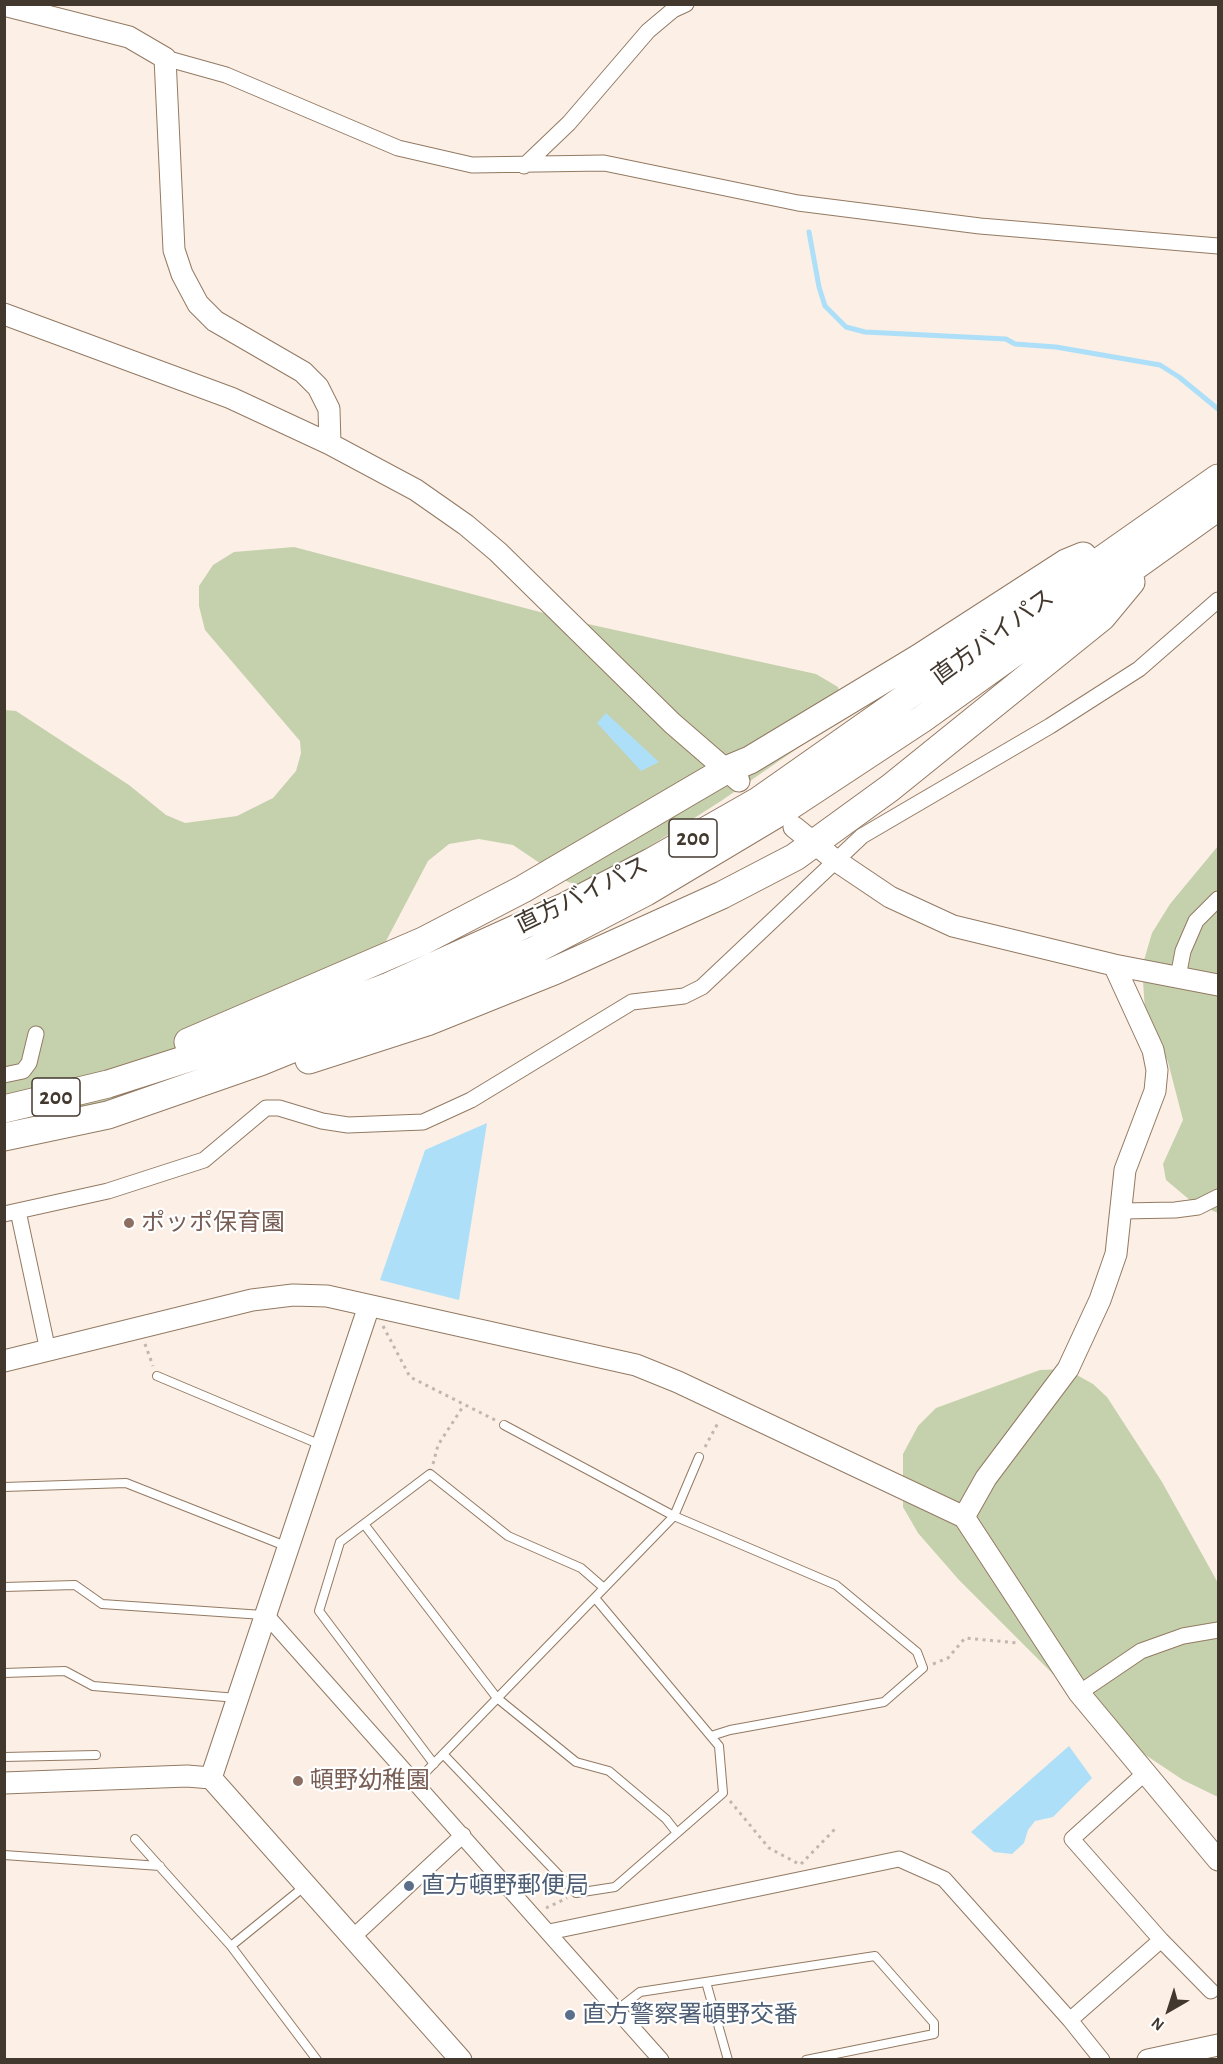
<!DOCTYPE html>
<html>
<head>
<meta charset="utf-8">
<style>
	body { margin:0 }
	#map { position:relative; width:1223px; height:2064px; overflow:hidden; background:#fbefe6; font-family:"Alegreya Sans",sans-serif }
	canvas { display:block }
	.frame { position:absolute; inset:0; border:6px solid #43382e; pointer-events:none }
	.north { position:absolute; left:1139px; top:1980px; width:60px; height:60px; -webkit-text-stroke:4px #fff; paint-order:stroke; rotate:219deg; font-size:16px; font-weight:700; line-height:24px; text-align:center; color:#43382e }
	.north::after { content:''; display:block; margin:auto; width:21px; height:27px; background:#43382e; clip-path:polygon(50% 0,100% 100%,50% 72%,0 100%) }
</style>
</head>
<body>
<div id="map">
<canvas width="1223" height="2064"></canvas>
<div class="frame"></div>
<div class="north">N</div>
</div>
<script>
const g = document.querySelector('canvas').getContext('2d');
g.lineJoin = 'round';
function fillPath(path, color) {
  g.fillStyle = color;
  g.fill(path, 'evenodd');
}
function shape(rows) {
  const path = new Path2D();
  for (const r of rows) {
    path.moveTo(r[0], r[1]);
    for (let i = 2; i < r.length; i += 2) path.lineTo(r[i], r[i + 1]);
  }
  return path;
}
function trace(path, color, width, dash) {
  g.strokeStyle = color;
  g.lineWidth = width;
  g.lineCap = dash ? 'butt' : 'round';
  g.setLineDash(dash || []);
  g.stroke(path);
}
function label(font, color, halo, rows, align = 'center') {
  g.font = font + ' "Alegreya Sans","Noto Sans JP",sans-serif';
  g.lineWidth = 4.5;
  g.setLineDash([]);
  g.textBaseline = 'middle';
  g.strokeStyle = halo;
  g.fillStyle = color;
  for (const [text, x, y, turn = 0] of rows) {
    g.save();
    g.translate(x, y);
    g.rotate((+turn || 0) * Math.PI / 180);
    g.textAlign = isNaN(turn) ? turn : align;
    if (halo) g.strokeText(text, 0, 0);
    g.fillText(text, 0, 0);
    g.restore();
  }
}
const green = shape([
	[294,547,574,621,816,674,838,687,840,696,821,732,721,801,589,885,580,885,568,882,513,845,479,839,449,844,428,861,386,941,375,970,359,990,268,1049,5,1137,5,710,16,711,129,785,166,815,185,823,237,816,273,798,296,771,301,753,300,741,205,630,199,606,199,586,213,565,234,552],
	[1218,846,1218,1213,1191,1201,1166,1180,1163,1164,1183,1120,1168,1062,1145,1010,1142,967,1152,933,1170,904],
	[1066,1369,1093,1384,1107,1397,1162,1482,1218,1583,1218,1797,1183,1780,1138,1750,1078,1699,959,1580,918,1533,903,1507,903,1454,918,1426,936,1408,1040,1370]
]);
const water = shape([
	[606,713,659,762,641,771,597,723],
	[487,1123,459,1300,380,1280,425,1150],
	[1069,1746,1092,1778,1053,1817,1035,1821,1028,1830,1024,1843,1012,1854,994,1852,971,1832]
]);
const stream = shape([
	[809,232,819,287,825,306,846,327,865,332,1006,339,1015,344,1056,347,1160,365,1179,377,1218,409]
]);
const path = shape([
	[383,1326,410,1377,495,1420],
	[145,1344,153,1366],
	[705,1447,719,1421],
	[433,1464,438,1445,464,1405],
	[933,1664,948,1658,965,1638,1018,1643],
	[730,1801,769,1848,797,1863],
	[801,1864,835,1829],
	[546,1908,567,1898]
]);
const lane = shape([
	[157,1376,321,1445],
	[504,1425,674,1516,836,1585,917,1652,923,1668,884,1702,730,1730,711,1736],
	[4,1487,126,1483,288,1547],
	[364,1524,497,1698,576,1762,609,1771,666,1819,677,1833],
	[4,1587,75,1585,102,1604,263,1615],
	[4,1673,65,1671,93,1686,237,1698],
	[443,1754,576,1893,615,1887,723,1793,719,1746,595,1598],
	[4,1757,96,1755],
	[434,1764,319,1611,340,1542,430,1474,508,1536,581,1568,604,1588],
	[416,1782,674,1516,699,1457],
	[135,1839,231,1946,317,2060],
	[4,1855,160,1866],
	[231,1946,305,1886],
	[706,1982,728,2060],
	[617,2010,640,1992,875,1956,934,2023,934,2034,806,2060]
]);
const street = shape([
	[165,58,226,75,398,148,472,165,604,163,798,203,980,226,1218,246],
	[524,166,569,123,648,31,673,10,686,4],
	[1178,977,1183,951,1196,921,1218,899],
	[4,1075,23,1071,29,1063,36,1034],
	[18,1211,48,1351],
	[1122,1211,1175,1210,1198,1207,1218,1197],
	[4,1214,108,1191,204,1160,266,1108,279,1108,322,1121,348,1125,423,1122,471,1100,632,1002,684,996,702,987,862,836,1050,726,1139,669,1218,600],
	[267,1616,661,2060],
	[1079,1693,1141,1651,1183,1636,1218,1630],
	[549,1932,899,1859,944,1879,1070,2020,1102,2060],
	[353,1937,463,1835],
	[1161,1940,1211,1991],
	[1070,2020,1161,1940,1072,1839,1145,1773]
]);
const secondary = shape([
	[4,5,129,37,165,58,174,250,182,274,198,304,215,321,303,372,318,387,329,409,330,444,416,490,466,525,498,552,672,723,739,781],
	[4,314,231,398,330,444],
	[794,827,835,860,890,897,953,926,1114,965,1218,985],
	[4,1361,252,1300,293,1295,327,1296,636,1365,678,1382,964,1517,1079,1693,1218,1860],
	[964,1517,986,1478,1068,1369,1100,1300,1116,1254,1125,1170,1155,1091,1157,1070,1153,1050,1114,965],
	[211,1778,369,1306],
	[4,1783,187,1776,211,1778,461,2060],
	[1148,2060,1218,2045]
]);
const highway = shape([
	[188,1042,423,941,523,889,726,770,750,760,919,658,1066,563,1083,556],
	[309,1060,427,1022,554,971,722,895,795,857,890,788,1102,617,1131,582],
	[4,1109,108,1084,252,1038,389,986,566,906,651,862,758,801,1218,478],
	[4,1137,108,1115,260,1062,535,950,646,892,790,806,922,719,1218,507]
]);
const markers = [
	[129,1223,6,"#8d6e63"],
	[298,1781,6,"#8d6e63"],
	[409,1886,6,"#5c6f8a"],
	[570,2015,6,"#5c6f8a"]
];
const shields = [
	[693,838,48],
	[56,1097,48]
];
const shieldNames = [
	["200",693,838],
	["200",56,1097]
];
const streetNames = [
	["直方バイパス",993,637,-36],
	["直方バイパス",582,895,-26]
];
const educationNames = [
	["ポッポ保育園",141,1223],
	["頓野幼稚園",310,1781]
];
const serviceNames = [
	["直方頓野郵便局",421,1886],
	["直方警察署頓野交番",582,2015]
];
fillPath(green, '#c5d1ac');
fillPath(water, '#aedff8');
trace(stream, '#aedff8', 5);
trace(lane, '#937a63', 10);
trace(street, '#937a63', 17);
trace(secondary, '#937a63', 23);
trace(highway, '#937a63', 29);
trace(path, '#c2b6ad', 3, [3, 4.5]);
trace(lane, '#fff', 8);
trace(street, '#fff', 15);
trace(secondary, '#fff', 21);
trace(highway, '#fff', 27);
for (const [x, y, r, color] of markers) {
  const dot = new Path2D();
  dot.arc(x, y, r, 0, 2 * Math.PI);
  g.fillStyle = color;
  g.fill(dot);
  trace(dot, '#fff', 2);
}
for (const [x, y, w] of shields) {
  const box = new Path2D();
  box.roundRect(x - w / 2, y - 19, w, 38, 4.5);
  g.fillStyle = '#fff';
  g.fill(box);
  trace(box, '#43382e', 1.5);
}
label('bold 22px', '#43382e', null, shieldNames);
label('24px', '#43382e', '#fff', streetNames);
label('24px', '#785e54', '#fff', educationNames, 'left');
label('24px', '#4e5e75', '#fff', serviceNames, 'left');
</script>
</body>
</html>
